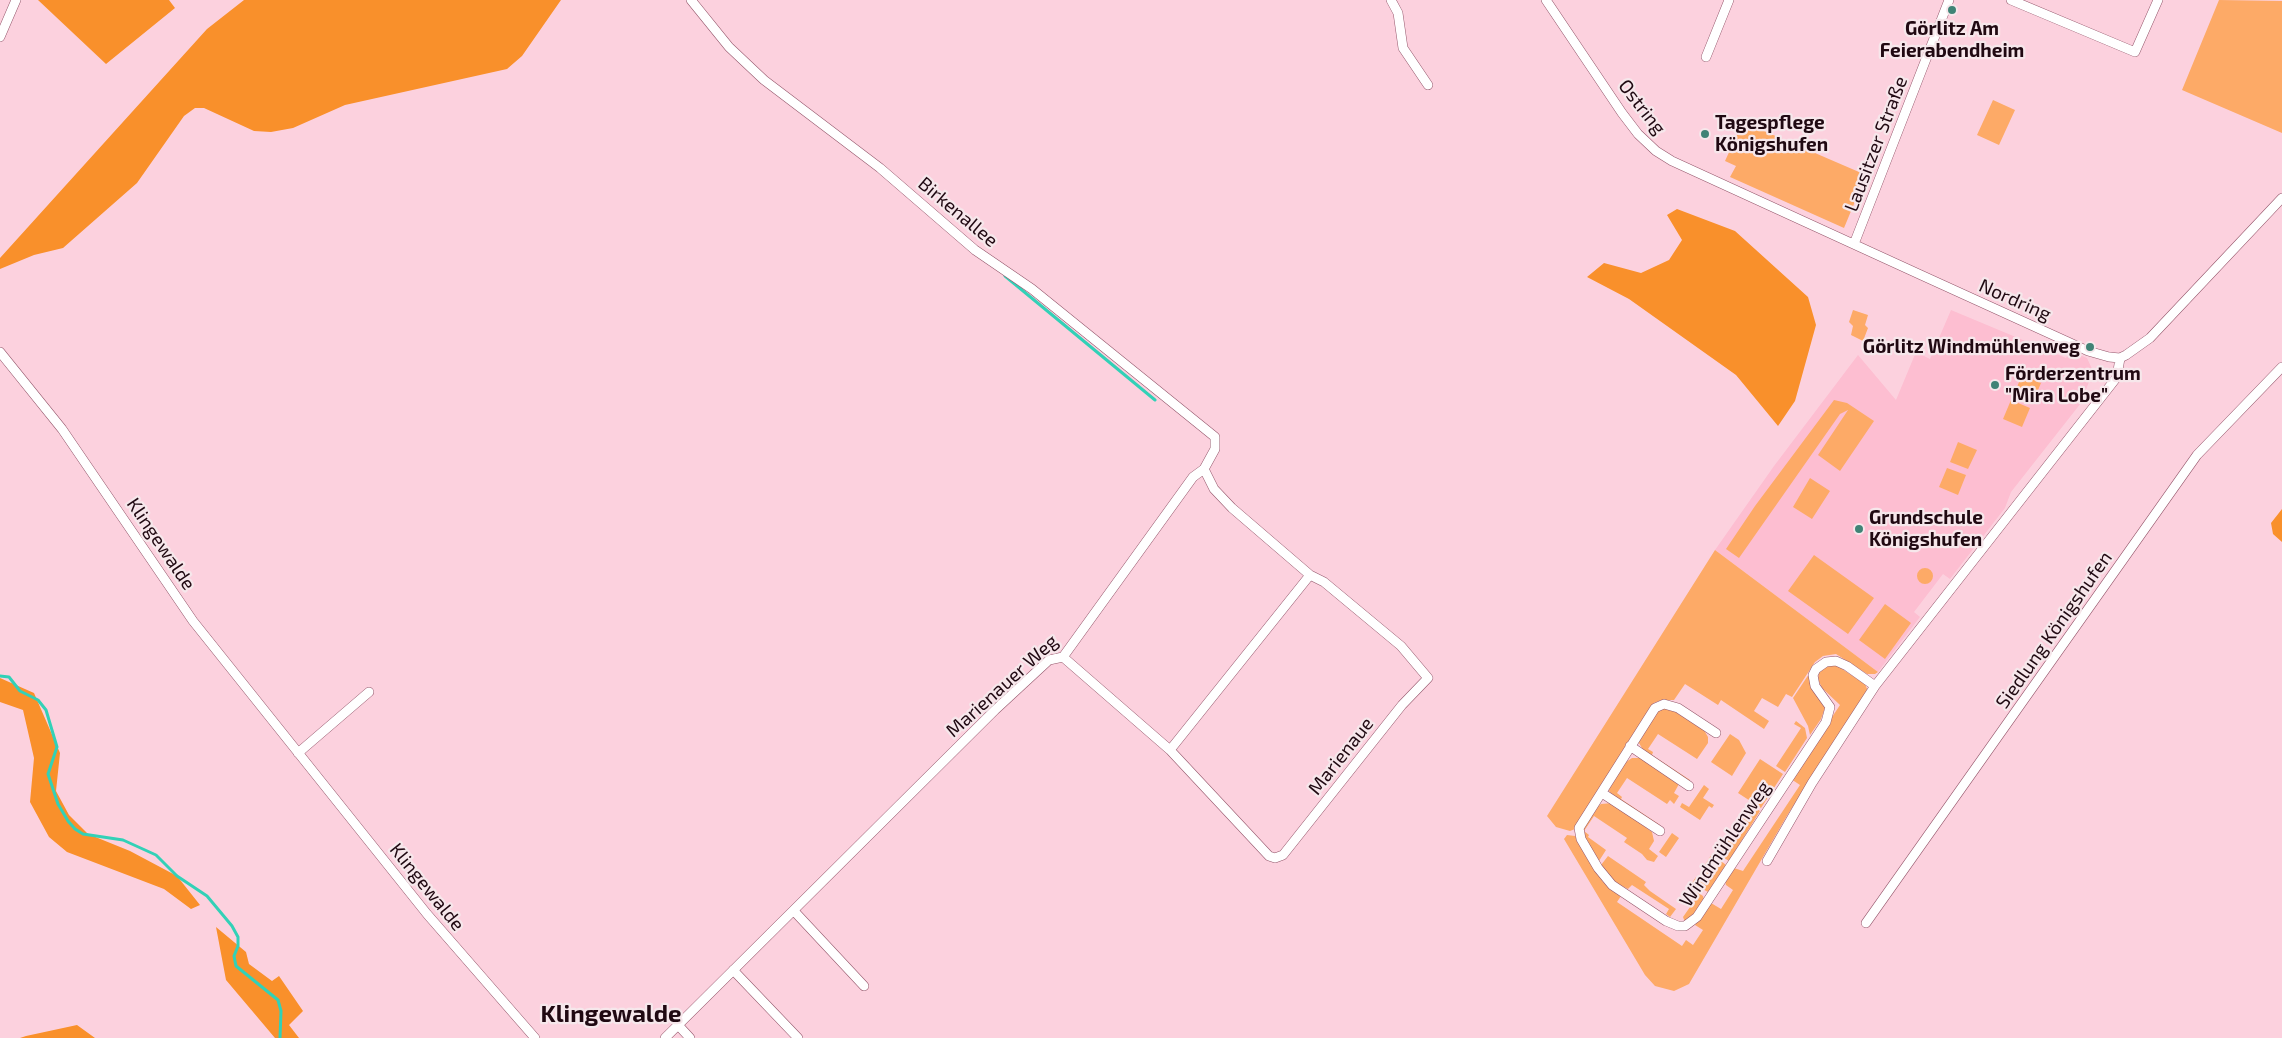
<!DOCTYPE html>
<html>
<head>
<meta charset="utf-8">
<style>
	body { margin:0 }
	canvas { display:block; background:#fcd1de }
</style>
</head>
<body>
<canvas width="2282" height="1038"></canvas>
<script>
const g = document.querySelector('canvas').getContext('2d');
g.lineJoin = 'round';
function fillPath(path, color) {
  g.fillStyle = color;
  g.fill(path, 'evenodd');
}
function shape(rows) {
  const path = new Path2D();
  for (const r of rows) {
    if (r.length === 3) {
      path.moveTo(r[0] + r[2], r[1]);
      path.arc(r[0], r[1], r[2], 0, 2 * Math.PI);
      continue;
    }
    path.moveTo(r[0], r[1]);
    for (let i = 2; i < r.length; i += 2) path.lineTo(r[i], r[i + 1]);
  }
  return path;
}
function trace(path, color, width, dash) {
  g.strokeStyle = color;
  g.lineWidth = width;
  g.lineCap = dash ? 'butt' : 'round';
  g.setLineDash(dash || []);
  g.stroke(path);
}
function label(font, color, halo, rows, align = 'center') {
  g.font = font + ' "Exo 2",sans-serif';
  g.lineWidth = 4.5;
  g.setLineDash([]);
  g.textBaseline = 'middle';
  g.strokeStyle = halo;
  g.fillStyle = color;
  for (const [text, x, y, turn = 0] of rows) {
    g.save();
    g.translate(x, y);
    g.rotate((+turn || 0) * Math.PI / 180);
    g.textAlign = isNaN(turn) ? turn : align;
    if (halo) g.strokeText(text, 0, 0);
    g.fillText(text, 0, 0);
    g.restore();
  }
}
const built = shape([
	[1951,310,2066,358,2070,351,2087,358,2093,371,2081,403,2011,492,2005,508,1950,579,1943,574,1914,612,1920,617,1878,672,1715,550,1774,466,1858,355,1896,400,1916,352,1930,359]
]);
const green = shape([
	[2219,0,2282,1,2282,133,2182,90],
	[1993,100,2015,110,1999,145,1977,135],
	[1743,122,1866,175,1844,228,1730,177,1736,166,1725,161],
	[1853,310,1868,315,1865,325,1868,328,1863,341,1851,335,1853,326,1849,322],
	[2022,375,2041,383,2033,402,2014,394],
	[1834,400,1847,403,1874,421,1840,471,1818,455,1848,410,1840,414,1739,558,1726,549,1755,506],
	[2011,400,2030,408,2022,427,2003,419],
	[1958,442,1977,450,1968,469,1950,462],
	[1947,468,1966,475,1958,495,1939,487],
	[1810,478,1830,491,1812,519,1793,507],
	[1715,550,1878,672,1875,674,1867,674,1836,654,1823,656,1815,662,1792,697,1786,694,1778,707,1762,698,1754,711,1769,721,1764,729,1721,700,1718,705,1685,684,1674,700,1661,700,1654,703,1649,709,1575,829,1570,831,1556,827,1547,816],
	[1814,555,1874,598,1848,634,1788,591],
	[1925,576,8],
	[1885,604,1911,623,1885,659,1859,640],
	[1836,665,1865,684,1868,691,1788,814,1689,984,1674,991,1655,986,1645,975,1564,839,1567,835,1575,836,1603,882,1621,896,1617,902,1682,946,1686,940,1693,945,1703,930,1695,925,1711,903,1721,909,1733,890,1726,885,1725,881,1734,868,1743,871,1800,785,1791,779,1840,705,1822,688,1818,679,1819,673,1825,666],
	[1811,671,1811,687,1825,708,1821,719,1810,735,1808,726,1793,698],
	[1664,708,1674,711,1704,730,1708,737,1708,743,1697,759,1658,734,1648,749,1653,752,1652,755,1690,780,1689,782,1643,750,1639,743,1639,739,1657,710],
	[1796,721,1805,728,1807,738,1785,772,1776,766,1801,728,1794,724],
	[1730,734,1739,740,1746,753,1732,776,1711,762],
	[1632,758,1641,758,1679,784,1674,793,1679,796,1674,804,1670,800,1667,804,1627,778,1617,793,1622,797,1621,799,1660,825,1659,827,1614,797,1609,791,1610,785,1626,762],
	[1760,759,1783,774,1761,808,1738,793],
	[1704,785,1709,789,1703,798,1714,805,1712,808,1709,806,1700,820,1680,807,1682,803,1689,807],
	[1613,803,1652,832,1654,841,1649,849,1658,856,1654,862,1647,860,1642,854,1624,842,1627,838,1594,816,1584,831,1589,835,1588,837,1606,850,1599,861,1586,843,1582,829,1596,808,1601,804],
	[1750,805,1760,811,1729,861,1718,854],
	[1672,833,1679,838,1666,857,1659,852],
	[1712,854,1726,865,1708,892,1692,883,1696,877,1701,880,1706,872,1702,869],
	[1608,856,1646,882,1644,885,1650,891,1676,909,1670,917,1666,914,1669,909,1632,885,1628,889,1612,881,1601,865],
	[1694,890,1703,896,1704,900,1689,921,1685,922,1683,917,1695,900,1690,896]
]);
const forest = shape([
	[38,0,169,0,175,8,106,64],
	[244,0,561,0,522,56,507,69,345,105,293,128,271,132,254,131,204,108,195,108,184,116,137,183,63,248,34,255,0,269,0,258,207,29],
	[1677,209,1735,231,1808,297,1816,325,1795,401,1778,426,1736,375,1629,299,1587,277,1604,263,1641,273,1669,260,1682,240,1667,215],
	[2282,509,2282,542,2273,534,2271,523],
	[0,678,34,693,60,753,56,791,69,815,88,834,130,851,177,876,200,905,191,909,164,889,67,852,49,837,30,802,34,758,23,710,0,702],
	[216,927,246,952,249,964,272,981,279,976,303,1011,289,1025,299,1038,275,1038,226,980],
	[77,1025,95,1038,20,1038,26,1036]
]);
const stream = shape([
	[1005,276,1155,400],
	[0,676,9,677,20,691,38,700,46,710,57,747,48,774,58,804,68,821,75,829,83,834,123,840,156,855,177,876,207,896,232,926,238,937,238,946,234,956,236,966,278,1000,281,1011,280,1038]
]);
const street = shape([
	[1391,0,1398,13,1403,48,1428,85],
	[1546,0,1622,113,1638,134,1656,151,1672,161,1921,275,2088,351,2109,357,2120,358,2126,355,2150,338,2282,198],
	[2011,0,2135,52,2158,0],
	[0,37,16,0],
	[1706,57,1729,0],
	[1854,244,1949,0],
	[0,352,62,429,193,621,427,914,535,1038],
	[1063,657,1170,750,1269,856,1275,858,1283,855,1402,705,1428,678,1401,646,1324,582,1310,575,1232,508,1214,489,1204,469],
	[1716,733,1678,708,1664,704,1655,708,1579,828,1581,839,1598,868,1612,885,1666,921,1678,926,1685,926,1697,917,1826,722,1830,707,1815,686,1813,675,1816,669,1826,662,1836,661,1847,666,1875,686],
	[1630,746,1689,786],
	[1170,750,1310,575],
	[298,753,369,692],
	[1602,793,1660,831],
	[1767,861,1812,783,1875,686,2117,377,2120,358],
	[794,911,864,986],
	[1866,923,2197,455,2282,367],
	[733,970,798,1038],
	[678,1025,690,1038],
	[665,1038,995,710,1049,660,1063,657,1193,477,1204,469,1215,449,1215,437,1032,289,975,250,880,168,764,80,729,47,691,0]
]);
const markers = [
	[1952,10,5,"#408376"],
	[1705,134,5,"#408376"],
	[2090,347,5,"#408376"],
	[1995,385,5,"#408376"],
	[1859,529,5,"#408376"]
];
const poiNames = [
	["Görlitz Am",1952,29,"center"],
	["Feierabendheim",1952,51,"center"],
	["Tagespflege",1715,123],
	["Königshufen",1715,145],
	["Görlitz Windmühlenweg",2080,347,"right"],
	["Förderzentrum",2005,374],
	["\"Mira Lobe\"",2005,396],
	["Grundschule",1869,518],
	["Königshufen",1869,540]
];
const streetNames = [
	["Ostring",1642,107,52],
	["Lausitzer Straße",1876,144,-69],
	["Birkenallee",958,212,40],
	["Nordring",2015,300,24],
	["Klingewalde",161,544,56],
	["Siedlung Königshufen",2054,630,-55],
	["Marienauer Weg",1002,686,-42],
	["Marienaue",1341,756,-52],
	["Windmühlenweg",1725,844,-56],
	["Klingewalde",427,887,51]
];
const districtNames = [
	["Klingewalde",611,1014]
];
fillPath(built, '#fdbed1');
fillPath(green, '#fdaa67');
fillPath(forest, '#f9902b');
trace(stream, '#32d1b7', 3);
trace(street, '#94566b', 10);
trace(street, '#fff', 9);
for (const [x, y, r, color] of markers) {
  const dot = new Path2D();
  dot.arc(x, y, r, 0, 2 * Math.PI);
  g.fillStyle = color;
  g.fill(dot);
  trace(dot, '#f6e7eb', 2);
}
label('bold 19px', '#200912', '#f6e7eb', poiNames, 'left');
label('19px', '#200912', '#f6e7eb', streetNames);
label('bold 24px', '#200912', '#f6e7eb', districtNames);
</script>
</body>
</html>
